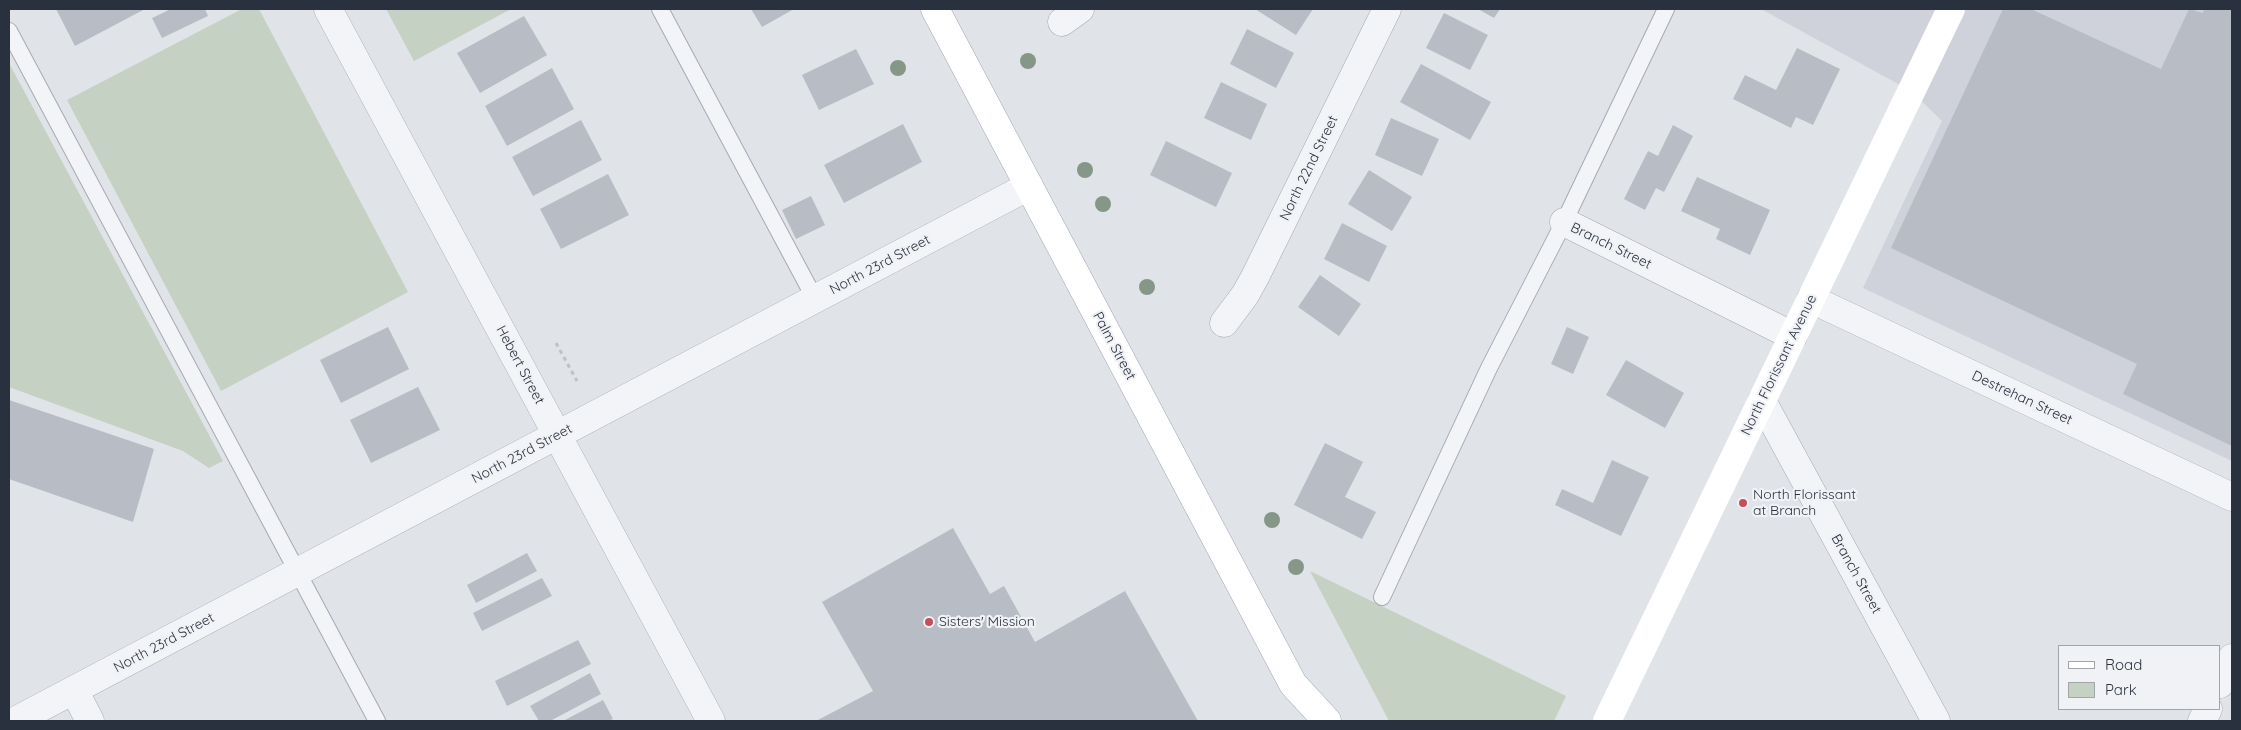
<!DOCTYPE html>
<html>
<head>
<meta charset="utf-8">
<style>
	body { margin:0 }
	#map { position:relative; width:2241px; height:730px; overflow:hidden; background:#e0e3e8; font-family:Quicksand,sans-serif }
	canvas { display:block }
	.frame { position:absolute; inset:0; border:10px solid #2a313e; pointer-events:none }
	.legend { position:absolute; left:2058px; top:645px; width:162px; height:65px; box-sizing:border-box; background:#f0f2f6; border:1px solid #a1a5ac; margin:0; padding:6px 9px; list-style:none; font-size:15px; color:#2a313e }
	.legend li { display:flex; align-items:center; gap:10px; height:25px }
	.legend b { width:25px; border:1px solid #a1a5ac }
</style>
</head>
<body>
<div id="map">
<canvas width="2241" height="730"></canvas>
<div class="frame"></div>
<ul class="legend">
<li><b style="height:6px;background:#fff"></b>Road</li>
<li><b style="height:14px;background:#c5d1c2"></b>Park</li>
</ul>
</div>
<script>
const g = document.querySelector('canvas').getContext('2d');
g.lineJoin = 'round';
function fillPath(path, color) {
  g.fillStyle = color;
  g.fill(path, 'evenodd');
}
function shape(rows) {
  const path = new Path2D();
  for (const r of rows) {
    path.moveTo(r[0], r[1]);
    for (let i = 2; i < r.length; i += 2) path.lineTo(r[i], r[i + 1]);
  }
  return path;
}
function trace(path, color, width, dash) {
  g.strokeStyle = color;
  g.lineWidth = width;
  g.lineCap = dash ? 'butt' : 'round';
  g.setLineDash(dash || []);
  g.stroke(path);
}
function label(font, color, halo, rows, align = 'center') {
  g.font = font + ' Quicksand,sans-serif';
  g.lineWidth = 4.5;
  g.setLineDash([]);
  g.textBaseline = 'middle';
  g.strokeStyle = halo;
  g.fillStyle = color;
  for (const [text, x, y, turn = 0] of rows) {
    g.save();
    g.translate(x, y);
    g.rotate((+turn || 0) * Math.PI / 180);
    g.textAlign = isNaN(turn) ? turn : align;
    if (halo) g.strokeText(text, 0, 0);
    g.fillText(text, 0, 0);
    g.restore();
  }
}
const built = shape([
	[1761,9,2232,9,2232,461,1863,288,1942,121,1911,91]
]);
const green = shape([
	[242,9,259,9,408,292,221,391,67,100],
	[386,9,511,9,414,61],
	[9,63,223,461,209,468,183,451,9,387],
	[1310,571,1566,696,1554,721,1389,721]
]);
const building = shape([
	[56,9,145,9,75,46],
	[171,9,205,9,208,16,162,38,152,18],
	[751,9,794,9,762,27],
	[1255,9,1313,9,1296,35],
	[1478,9,1500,9,1494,18],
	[2003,9,2031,9,2161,69,2189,9,2203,13,2204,9,2232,9,2232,446,2123,394,2137,364,1891,248],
	[1444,13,1488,35,1470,70,1426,48],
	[524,16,547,55,480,93,457,53],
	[1247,29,1294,53,1276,88,1230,64],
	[1797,48,1840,69,1813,125,1796,117,1791,128,1733,99,1745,75,1776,90],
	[856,49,874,84,819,110,802,75],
	[1421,64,1491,102,1470,140,1400,102],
	[552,68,574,109,507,146,485,106],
	[1221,82,1267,104,1251,140,1204,118],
	[1391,118,1439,139,1422,176,1375,155],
	[581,120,602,160,533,196,512,157],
	[903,124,922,162,844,203,824,165],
	[1673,125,1693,136,1664,192,1656,188,1645,210,1624,199,1648,151,1658,156],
	[1166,141,1232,173,1216,207,1150,175],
	[1369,170,1412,197,1392,231,1348,204],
	[608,174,629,215,561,249,540,209],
	[1697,177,1770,210,1750,255,1716,239,1720,229,1681,211],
	[811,196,825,225,796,239,782,210],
	[1342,223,1387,246,1369,282,1324,259],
	[1320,275,1361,304,1339,336,1298,307],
	[388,327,409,369,341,403,320,360],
	[1567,327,1589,337,1573,374,1551,364],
	[1626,360,1684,393,1665,428,1606,395],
	[418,387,440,430,371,463,350,420],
	[9,400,154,449,133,522,9,479],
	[1325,443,1363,462,1345,497,1376,512,1362,539,1294,505],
	[1612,460,1649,477,1621,536,1555,505,1562,489,1593,503],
	[953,528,990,594,1004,586,1035,642,1125,591,1198,721,816,721,873,691,822,602],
	[527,553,537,571,476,603,467,585],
	[542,578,552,596,482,631,473,613],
	[578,640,591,664,507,706,495,681],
	[590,673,601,694,550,721,539,721,530,706],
	[603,700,613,719,608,721,563,721]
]);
const path = shape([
	[556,343,577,381]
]);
const service = shape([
	[660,9,815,299],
	[9,31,377,721],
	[1382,597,1489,368,1564,222,1666,9]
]);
const minor = shape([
	[328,9,711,721],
	[1062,22,1080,9],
	[1564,222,1793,336],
	[1811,299,2232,497],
	[1224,323,1245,295,1255,277,1387,9],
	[2220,684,2232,658],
	[74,690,90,721],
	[15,721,1029,186],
	[2202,721,2208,709]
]);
const tertiary = shape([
	[1762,401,1936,721]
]);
const secondary = shape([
	[1607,721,1951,9]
]);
const primary = shape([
	[935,9,1293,684,1327,721]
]);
const trees = [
	[1028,61],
	[898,68],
	[1085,170],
	[1103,204],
	[1147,287],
	[1272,520],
	[1296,567]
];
const markers = [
	[1743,503,5,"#c54e5a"],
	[929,622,5,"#c54e5a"]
];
const streetNames = [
	["North 22nd Street",1309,168,-64],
	["Branch Street",1611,246,26],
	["North 23rd Street",880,265,-28],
	["Palm Street",1114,346,62],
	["Hebert Street",520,365,62],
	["North Florissant Avenue",1779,365,-64],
	["Destrehan Street",2022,398,25],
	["North 23rd Street",522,454,-28],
	["Branch Street",1856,574,61],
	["North 23rd Street",164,643,-28]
];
const poiNames = [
	["North Florissant",1753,495],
	["at Branch",1753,511],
	["Sisters' Mission",939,622]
];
fillPath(built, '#cfd2da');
fillPath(green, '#c5d1c2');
fillPath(building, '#b8bcc5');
trace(service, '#a6aab2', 18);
trace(minor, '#a6aab2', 29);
trace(tertiary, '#a6aab2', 29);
trace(primary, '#a0a7b3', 29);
trace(path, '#bfc1c7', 3, [4, 4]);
trace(service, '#f3f4f7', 16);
trace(minor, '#f3f4f7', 28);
trace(tertiary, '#f3f4f7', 28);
trace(secondary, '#fff', 28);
trace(primary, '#fff', 28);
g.fillStyle = '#869787';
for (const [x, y] of trees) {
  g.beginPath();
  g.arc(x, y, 8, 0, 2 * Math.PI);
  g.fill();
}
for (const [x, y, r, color] of markers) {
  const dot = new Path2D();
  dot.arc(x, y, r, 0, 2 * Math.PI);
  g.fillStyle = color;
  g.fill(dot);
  trace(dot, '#f0f2f6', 2);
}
label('14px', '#2a313e', '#f0f2f6', streetNames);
label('14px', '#2a313e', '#f0f2f6', poiNames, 'left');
</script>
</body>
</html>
